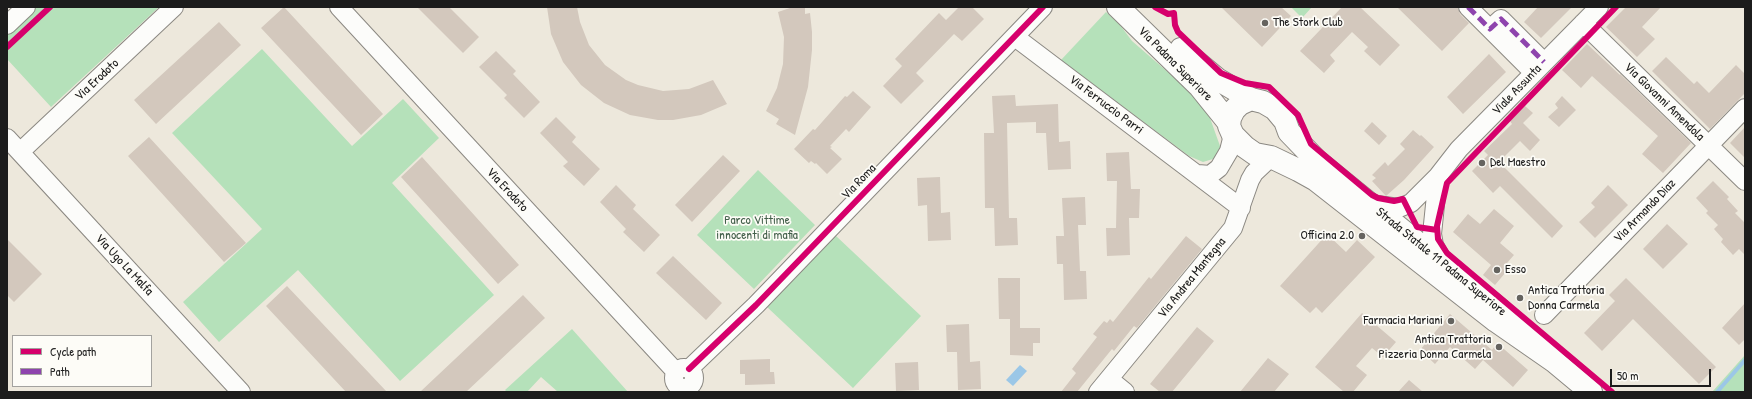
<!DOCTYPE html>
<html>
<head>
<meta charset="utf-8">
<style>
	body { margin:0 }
	#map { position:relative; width:1752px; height:399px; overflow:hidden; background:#ede8dc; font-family:"Patrick Hand",sans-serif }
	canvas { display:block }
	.frame { position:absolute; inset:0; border:8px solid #1c1c1c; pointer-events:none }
	.legend { position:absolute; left:12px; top:335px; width:140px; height:52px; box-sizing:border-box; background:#fdfcf7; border:1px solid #a3a29f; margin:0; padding:5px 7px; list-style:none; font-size:12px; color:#1c1c1c }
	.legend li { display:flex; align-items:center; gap:8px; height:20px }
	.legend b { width:20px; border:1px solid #a3a29f }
	.scale { position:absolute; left:1610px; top:369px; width:101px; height:18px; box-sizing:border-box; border:2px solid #1c1c1c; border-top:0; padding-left:5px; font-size:12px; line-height:14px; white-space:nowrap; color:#1c1c1c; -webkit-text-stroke:3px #fdfcf7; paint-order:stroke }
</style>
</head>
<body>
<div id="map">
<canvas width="1752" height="399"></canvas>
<div class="frame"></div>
<ul class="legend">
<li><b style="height:5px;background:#d6006c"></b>Cycle path</li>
<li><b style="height:5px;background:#8e44ad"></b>Path</li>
</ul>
<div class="scale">50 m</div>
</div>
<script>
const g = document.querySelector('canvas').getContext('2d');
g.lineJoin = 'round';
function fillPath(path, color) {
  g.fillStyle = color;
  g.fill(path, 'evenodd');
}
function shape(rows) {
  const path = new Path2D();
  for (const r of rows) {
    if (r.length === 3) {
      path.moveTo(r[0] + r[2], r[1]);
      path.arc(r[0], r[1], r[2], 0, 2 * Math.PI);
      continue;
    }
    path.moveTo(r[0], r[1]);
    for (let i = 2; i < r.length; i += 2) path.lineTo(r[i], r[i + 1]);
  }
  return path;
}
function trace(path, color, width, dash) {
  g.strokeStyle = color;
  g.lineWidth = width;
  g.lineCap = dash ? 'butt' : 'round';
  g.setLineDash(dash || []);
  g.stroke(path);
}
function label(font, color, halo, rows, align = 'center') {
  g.font = font + ' "Patrick Hand",sans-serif';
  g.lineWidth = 3.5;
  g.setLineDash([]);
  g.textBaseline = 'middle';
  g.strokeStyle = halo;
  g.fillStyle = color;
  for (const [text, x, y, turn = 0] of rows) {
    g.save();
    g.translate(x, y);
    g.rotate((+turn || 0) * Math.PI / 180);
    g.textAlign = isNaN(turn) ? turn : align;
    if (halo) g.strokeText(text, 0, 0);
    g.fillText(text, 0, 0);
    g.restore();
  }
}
const green = shape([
	[37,7,159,7,51,107,7,59,7,35],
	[1291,7,1312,7,1302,18],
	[1106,12,1120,25,1132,41,1200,100,1210,118,1220,146,1220,151,1213,159,1203,162,1189,156,1061,60],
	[262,49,352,146,403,99,439,138,392,183,494,295,400,381,298,270,219,342,183,302,262,229,172,133],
	[758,170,815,225,754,289,697,235],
	[835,235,921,316,853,388,767,307],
	[572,329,628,392,558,392,541,377,527,392,507,392,505,390],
	[1745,355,1745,392,1712,392]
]);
const water = shape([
	[1020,365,1027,371,1013,386,1006,380]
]);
const stream = shape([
	[1717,392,1745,360]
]);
const building = shape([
	[284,7,383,114,361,135,261,28],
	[417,7,449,7,479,37,463,53],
	[547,7,577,7,580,22,589,45,605,65,626,80,638,85,663,91,689,89,713,80,727,104,701,115,673,120,658,120,630,115,604,103,581,85,563,62,551,34],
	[793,7,805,7,805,14,810,13,812,32,812,50,808,87,795,135,776,124,779,119,766,111,777,88,783,64,784,37,778,12],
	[959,7,972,7,984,19,962,41,954,34,916,73,924,81,901,104,883,86,902,66,895,59,939,13,946,20],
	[1221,7,1281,7,1291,16,1262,47],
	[1342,7,1360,7,1400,45,1380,66,1364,51,1368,47,1352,32,1330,55,1335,61,1324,73,1300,51],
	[1397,7,1458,7,1460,14,1469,23,1442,51],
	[1538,7,1572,7,1541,38,1524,22],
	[1626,7,1661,7,1642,27,1655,39,1637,57,1606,27],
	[219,22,241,45,156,124,134,100],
	[1587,44,1620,75,1620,74,1691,143,1663,173,1642,154,1658,136,1592,76,1581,88,1562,70],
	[496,51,516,71,513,74,540,102,524,118,504,98,507,95,479,67],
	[1489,54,1506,72,1463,114,1447,97],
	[1666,57,1694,84,1697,81,1709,93,1736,65,1745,74,1745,93,1710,129,1652,71],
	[853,91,871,107,849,132,846,129,830,146,832,147,830,148,842,159,827,174,816,163,815,164,811,161,809,163,794,149,813,129,815,130,845,96,847,97],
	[1015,95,1016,106,1058,104,1059,142,1070,141,1071,169,1048,170,1046,133,1036,133,1036,122,1007,123,1009,218,1017,218,1018,245,995,246,994,208,985,208,984,133,994,133,992,96],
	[1562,96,1576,110,1559,127,1548,117,1558,108,1555,104],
	[1525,106,1533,113,1523,123,1540,140,1530,151,1520,141,1499,162,1563,226,1552,238,1500,186,1493,193,1472,171,1488,155,1484,151,1512,124,1510,121],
	[556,117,576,137,572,142,600,169,584,186,563,166,568,162,540,133],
	[1372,122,1387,136,1379,145,1364,131],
	[1745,127,1745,158,1730,143],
	[1413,130,1420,136,1421,135,1434,147,1404,180,1386,196,1372,181,1376,178,1372,175,1385,162,1388,166,1405,149,1400,144],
	[149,137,246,243,224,262,128,156],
	[1129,152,1131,189,1140,189,1139,218,1129,218,1130,255,1107,256,1106,228,1116,228,1117,181,1107,181,1106,153],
	[723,155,740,171,692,222,675,205],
	[422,157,519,265,498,284,401,177],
	[940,177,941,213,950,212,951,240,928,241,927,205,918,206,917,178],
	[1713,181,1729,197,1727,199,1738,211,1735,213,1745,223,1745,255,1739,249,1733,255,1721,242,1723,239,1714,229,1718,225,1706,213,1708,211,1696,198],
	[616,185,636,205,633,209,660,235,644,252,623,232,626,229,600,202],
	[1608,185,1628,205,1595,238,1579,222,1595,207,1591,203],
	[1085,197,1086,225,1078,225,1080,271,1086,271,1087,299,1064,300,1063,264,1057,264,1056,236,1064,236,1062,198],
	[1494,209,1514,226,1500,243,1514,255,1507,263,1511,266,1495,285,1483,275,1491,265,1453,232,1468,214,1480,224],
	[1667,224,1688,244,1663,269,1643,249],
	[1327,234,1346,252,1357,240,1375,257,1322,313,1316,307,1310,313,1280,286],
	[1186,236,1202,249,1137,328,1134,326,1114,351,1112,349,1077,392,1061,392,1076,373,1072,369,1097,337,1093,334,1104,321,1107,323,1110,319,1113,322,1149,277,1151,279],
	[7,239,42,274,14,302,7,295],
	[673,256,722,303,706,320,656,273],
	[998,278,1020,278,1020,328,1040,328,1040,343,1033,343,1033,356,1010,355,1010,319,999,319],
	[1626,278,1716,367,1699,384,1633,319,1602,351,1584,333,1615,301,1609,295],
	[287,286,387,392,346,392,266,306],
	[523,295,545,318,466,392,420,392],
	[1745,303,1745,339,1739,345,1722,328],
	[1362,313,1396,342,1383,357,1372,348,1356,366,1367,375,1353,392,1344,392,1315,367],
	[1450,314,1492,350,1497,343,1528,370,1513,387,1483,360,1475,369,1450,347,1435,364,1420,350],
	[969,324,970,362,980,361,981,389,958,390,957,352,947,352,946,325],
	[1197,327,1214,341,1172,392,1160,392,1150,384],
	[1268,358,1289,374,1274,392,1240,392],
	[770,359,770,372,774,372,775,384,745,385,745,374,740,374,740,360],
	[918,362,919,390,896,391,895,363],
	[1409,380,1423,392,1398,392]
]);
const minor = shape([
	[339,7,676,372],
	[1468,7,1490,29,1501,19,1544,62],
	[1583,23,1745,181],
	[7,25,26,7],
	[1490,29,1534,73],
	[1015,37,1241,208],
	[7,138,241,392],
	[20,152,174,7],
	[1198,174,1210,175,1219,168,1229,151,1233,135],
	[1438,176,1432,234,1434,245,1443,262],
	[1370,204,1399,208,1411,203,1438,176,1459,149,1599,7],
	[1544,315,1745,108],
	[684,378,10],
	[689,369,756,305,1043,7],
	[1109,379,1125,392],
	[1098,392,1233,228,1250,180,1254,173,1271,157]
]);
const major = shape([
	[1118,7,1200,87,1229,123],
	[1181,49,1217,79,1251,99],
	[1555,362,1529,336,1499,309,1317,161,1289,132,1285,121,1275,109,1263,102,1251,99,1240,104,1234,110,1230,118,1229,126,1233,135,1245,147,1255,154,1271,157,1298,170,1316,180,1496,321,1555,362,1591,392]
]);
const quiet = shape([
	[1468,7,1490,29,1501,19,1544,62]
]);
const cycleway = shape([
	[1155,7,1168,14,1174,13,1175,25,1178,32,1221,73,1245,83,1269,87,1298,115,1311,144,1372,195,1378,198,1394,201,1403,199,1417,227,1437,230],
	[7,47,50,7],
	[689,369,756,305,1043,7],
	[1612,392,1447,253,1438,239,1437,226,1447,183,1616,7]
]);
const markers = [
	[1265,23,4,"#65635f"],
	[1482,163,4,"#65635f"],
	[1362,236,4,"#65635f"],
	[1497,270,4,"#65635f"],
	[1520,298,4,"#65635f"],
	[1451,321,4,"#65635f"],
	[1499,347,4,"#65635f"]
];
const poiNames = [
	["The Stork Club",1273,23],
	["Del Maestro",1490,163],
	["Officina 2.0",1354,236,"right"],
	["Esso",1505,270],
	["Antica Trattoria",1528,291],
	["Donna Carmela",1528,306],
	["Farmacia Mariani",1443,321,"right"],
	["Antica Trattoria",1491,340,"right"],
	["Pizzeria Donna Carmela",1491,355,"right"]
];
const streetNames = [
	["Via Padana Superiore",1175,64,45],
	["Via Erodoto",97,80,-43],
	["Viale Assunta",1517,90,-46],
	["Via Giovanni Amendola",1664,102,44],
	["Via Ferruccio Parri",1106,105,37],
	["Via Roma",859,182,-46],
	["Via Erodoto",507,190,47],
	["Via Armando Diaz",1645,211,-46],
	["Strada Statale 11 Padana Superiore",1441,262,39],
	["Via Ugo La Malfa",124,265,47],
	["Via Andrea Mantegna",1192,278,-51]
];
const parkNames = [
	["Parco Vittime",757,221],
	["innocenti di mafia",757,236]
];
fillPath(green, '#b5e1ba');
fillPath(water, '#9bc7e7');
trace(stream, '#9bc7e7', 4);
fillPath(building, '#d3c8bd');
trace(minor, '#8b8882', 20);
trace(major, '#8b8882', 24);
trace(minor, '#fcfcfa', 18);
trace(major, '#fcfcfa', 22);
trace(quiet, '#8e44ad', 5, [10, 5]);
trace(cycleway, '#d6006c', 6);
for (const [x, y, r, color] of markers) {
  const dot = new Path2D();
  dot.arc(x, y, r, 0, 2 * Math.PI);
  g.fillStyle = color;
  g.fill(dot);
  trace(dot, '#fdfcf7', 1.5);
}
label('13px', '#1c1c1c', '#fdfcf7', poiNames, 'left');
label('13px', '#1c1c1c', '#fdfcf7', streetNames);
label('13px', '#425f4a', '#fdfcf7', parkNames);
</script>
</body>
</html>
